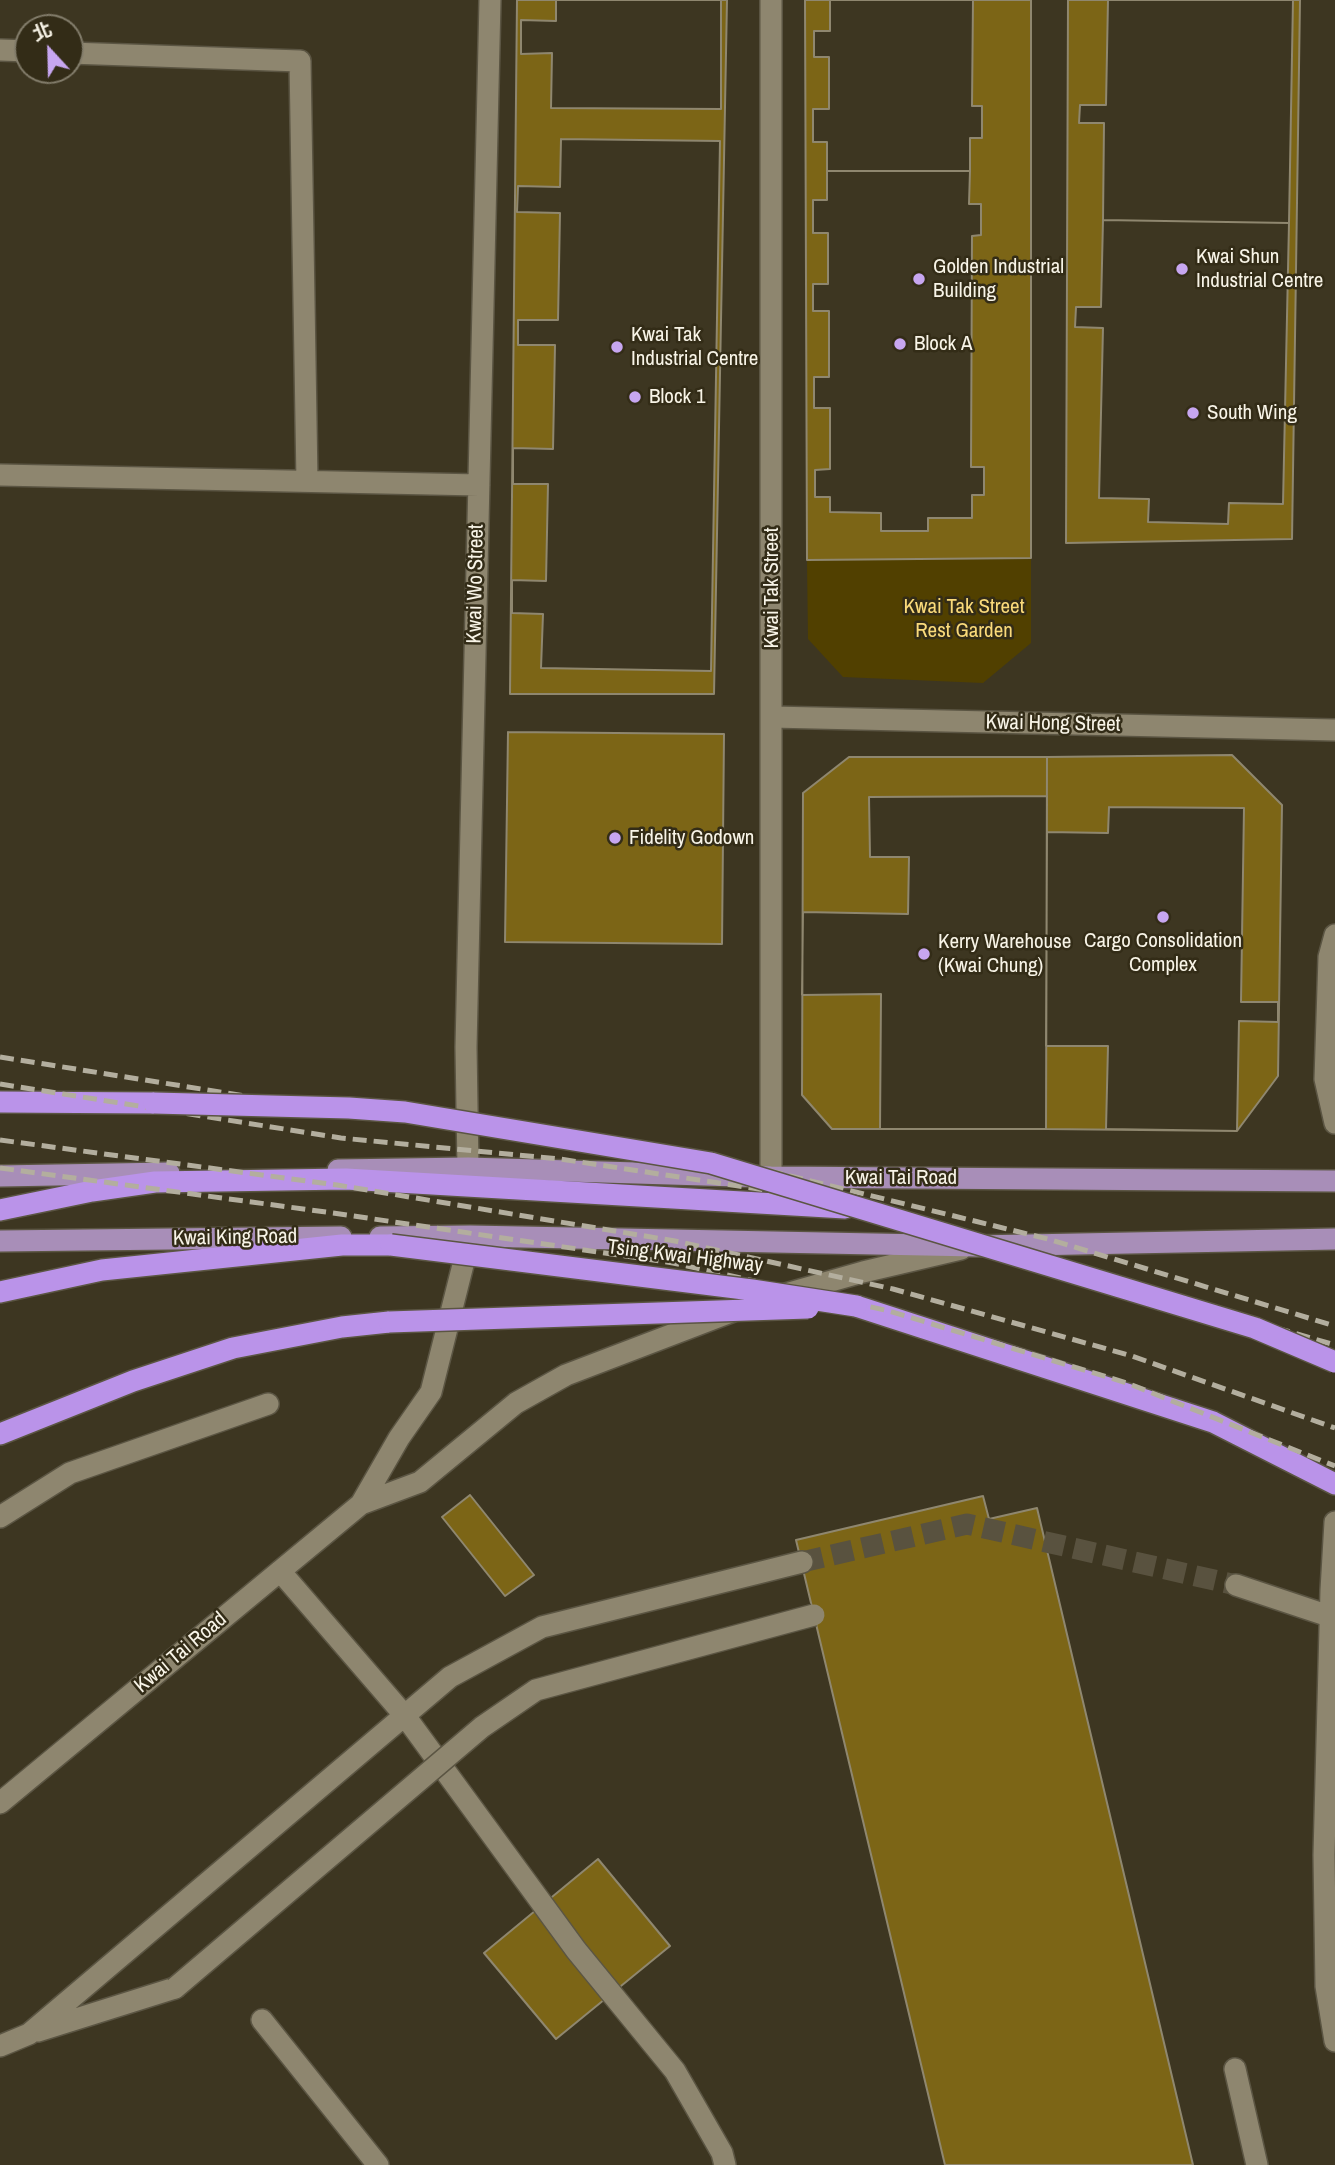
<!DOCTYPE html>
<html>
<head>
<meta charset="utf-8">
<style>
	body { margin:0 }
	#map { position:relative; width:1335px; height:2165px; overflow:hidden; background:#3d3621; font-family:"Archivo Narrow","Noto Sans TC",sans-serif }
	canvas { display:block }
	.north { position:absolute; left:14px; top:14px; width:70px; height:70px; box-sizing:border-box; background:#332c17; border:2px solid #827c6a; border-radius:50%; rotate:338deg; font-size:19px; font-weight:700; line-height:28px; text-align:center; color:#f8f4e7 }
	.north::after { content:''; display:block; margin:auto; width:24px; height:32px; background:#c7a6f0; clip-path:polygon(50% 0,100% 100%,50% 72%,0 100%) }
</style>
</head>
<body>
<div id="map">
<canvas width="1335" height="2165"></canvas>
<div class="north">北</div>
</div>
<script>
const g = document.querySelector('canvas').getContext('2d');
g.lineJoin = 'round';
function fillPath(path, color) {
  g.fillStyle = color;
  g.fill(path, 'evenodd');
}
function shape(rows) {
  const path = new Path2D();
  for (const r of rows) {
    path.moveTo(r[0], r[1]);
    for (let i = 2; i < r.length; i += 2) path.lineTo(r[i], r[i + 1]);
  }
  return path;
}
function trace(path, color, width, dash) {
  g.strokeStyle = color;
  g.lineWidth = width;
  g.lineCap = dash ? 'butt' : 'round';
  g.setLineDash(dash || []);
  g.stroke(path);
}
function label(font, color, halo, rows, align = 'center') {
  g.font = font + ' "Archivo Narrow",sans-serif';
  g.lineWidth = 5;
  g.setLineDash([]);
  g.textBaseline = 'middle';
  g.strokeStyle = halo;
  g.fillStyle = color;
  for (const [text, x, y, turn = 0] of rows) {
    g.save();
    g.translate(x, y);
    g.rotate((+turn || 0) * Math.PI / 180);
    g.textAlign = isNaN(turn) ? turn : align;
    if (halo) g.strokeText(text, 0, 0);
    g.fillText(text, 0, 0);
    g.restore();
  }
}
const green = shape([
	[1031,558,1031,643,983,683,843,677,808,639,807,560]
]);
const building = shape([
	[517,0,727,0,714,694,510,694,517,0],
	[556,0,721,0,721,109,551,108,552,53,521,54,521,20,556,21,556,0],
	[805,0,1031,0,1031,558,807,560,805,0],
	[830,0,973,0,972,106,982,106,982,138,970,138,970,171,827,171,827,142,813,142,813,109,829,109,829,57,814,57,814,31,830,31,830,0],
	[1068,0,1300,0,1292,539,1066,543,1068,0],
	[1108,0,1293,0,1289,223,1103,220,1104,123,1079,123,1080,105,1106,105,1108,0],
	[561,139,720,141,711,671,541,668,543,614,512,613,512,580,546,581,548,484,513,484,513,448,553,449,555,345,518,345,518,320,558,320,560,213,517,212,518,186,560,187,561,139],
	[827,171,970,171,969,204,981,204,981,235,972,236,971,467,984,467,984,495,972,495,972,518,928,518,928,531,881,531,881,513,830,512,830,497,815,497,815,470,830,469,830,408,814,408,814,377,829,377,829,311,813,311,813,284,828,284,828,233,813,233,813,200,827,200,827,171],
	[1103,220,1289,223,1283,504,1229,503,1228,524,1148,522,1149,499,1099,498,1103,328,1075,327,1076,307,1101,307,1103,220],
	[508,732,724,734,722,944,505,942,508,732],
	[1232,755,1282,805,1278,1076,1237,1131,1046,1129,1047,757,1232,755],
	[849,757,1047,757,1046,1129,832,1129,802,1095,803,793,849,757],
	[1047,796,1046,1129,880,1129,881,994,802,995,803,912,908,914,909,857,870,857,869,797,1047,796],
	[1109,807,1244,808,1241,1002,1278,1002,1278,1022,1239,1021,1237,1131,1106,1129,1108,1046,1046,1046,1047,832,1108,833,1109,807],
	[470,1495,534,1575,505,1596,442,1517,470,1495],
	[983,1496,989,1519,1037,1508,1193,2165,945,2165,796,1540,983,1496],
	[598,1859,670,1946,556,2039,484,1953,598,1859]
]);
const minorTunnel = shape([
	[802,1562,967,1524,1236,1585]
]);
const minor = shape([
	[0,50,28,51],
	[70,53,300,61,307,481],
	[0,475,479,485],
	[772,717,1335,730],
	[1335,935,1329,957,1325,1079,1335,1123],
	[468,1168,466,1047,490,0],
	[771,1177,771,0],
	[782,1295,863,1272,961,1249],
	[361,1504,399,1438,431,1392,470,1237],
	[0,1517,70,1473,268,1404],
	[1335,1522,1331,1590,1324,1855,1326,1986,1335,2041],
	[280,1571,405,1716,576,1950,675,2071,722,2153,725,2165],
	[1236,1585,1332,1617],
	[0,1803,361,1504,420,1482,516,1403,566,1375,731,1312],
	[262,2020,378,2165],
	[38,2031,175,1988],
	[0,2046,29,2034,450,1677,542,1627,802,1562],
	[1235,2069,1257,2165]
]);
const major = shape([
	[338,1170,468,1168,771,1177,1335,1181],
	[0,1176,169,1173],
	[380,1237,470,1236,976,1246,1335,1239],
	[0,1241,341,1237]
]);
const highway = shape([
	[0,1102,154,1103],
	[0,1210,92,1191,155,1182,346,1179,845,1208],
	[0,1292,102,1270,342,1245,391,1245],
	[856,1306,1213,1422,1335,1484],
	[0,1434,133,1381,233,1348,342,1327,389,1322]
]);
const rail = shape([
	[0,1057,346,1112,563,1140,766,1170,1048,1239,1335,1326],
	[0,1084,341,1138,560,1159,765,1190,1043,1260,1335,1345],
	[0,1140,337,1185,675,1241,893,1289,1132,1356,1335,1428],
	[0,1168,333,1213,673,1263,889,1311,1127,1383,1335,1466]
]);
const minorBridge = shape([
	[175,1988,482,1727,536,1690,814,1615]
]);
const highwayBridge = shape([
	[154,1103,349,1108,405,1112,711,1163,1255,1328,1335,1362],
	[391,1245,752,1290,856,1306],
	[389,1322,808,1308]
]);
const markers = [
	[1182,269,7,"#c7a6f0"],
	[919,279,7,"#c7a6f0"],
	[900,344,7,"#c7a6f0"],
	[617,347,7,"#c7a6f0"],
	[635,397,7,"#c7a6f0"],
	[1193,413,7,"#c7a6f0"],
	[615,838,7,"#c7a6f0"],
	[1163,917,7,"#c7a6f0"],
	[924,954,7,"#c7a6f0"]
];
const poiNames = [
	["Kwai Shun",1196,257],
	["Industrial Centre",1196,281],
	["Golden Industrial",933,267],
	["Building",933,291],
	["Kwai Tak",631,335],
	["Industrial Centre",631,359],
	["Block A",914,344],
	["Block 1",649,397],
	["South Wing",1207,413],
	["Fidelity Godown",629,838],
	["Cargo Consolidation",1163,941,"center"],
	["Complex",1163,965,"center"],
	["Kerry Warehouse",938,942],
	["(Kwai Chung)",938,966]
];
const streetNames = [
	["Kwai Wo Street",476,584,-89],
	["Kwai Tak Street",772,588,-90],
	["Kwai Hong Street",1053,724,1],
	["Kwai Tai Road",901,1178],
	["Kwai King Road",235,1238,-1],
	["Tsing Kwai Highway",685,1257,7],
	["Kwai Tai Road",181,1653,-40]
];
const parkNames = [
	["Kwai Tak Street",964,607],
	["Rest Garden",964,631]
];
fillPath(green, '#514000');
fillPath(building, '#7c6516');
trace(building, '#8f876f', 2);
trace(minorTunnel, '#59523f', 21, [21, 10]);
trace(minor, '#5b5543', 24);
trace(major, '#5b5543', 24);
trace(highway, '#5b5543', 24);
trace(minor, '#8e866f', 21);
trace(major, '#a88eb8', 21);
trace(highway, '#ba93e9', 21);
trace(rail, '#b3ae9e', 5, [14, 7]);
trace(minorBridge, '#5b5543', 24, []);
trace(highwayBridge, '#5b5543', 24, []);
trace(minorBridge, '#8e866f', 21);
trace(highwayBridge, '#ba93e9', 21);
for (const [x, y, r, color] of markers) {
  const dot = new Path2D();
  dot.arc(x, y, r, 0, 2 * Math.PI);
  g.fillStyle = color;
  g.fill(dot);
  trace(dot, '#332c17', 2.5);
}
label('21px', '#f8f4e7', '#332c17', poiNames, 'left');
label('21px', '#f8f4e7', '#332c17', streetNames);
label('21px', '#fada7a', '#332c17', parkNames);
</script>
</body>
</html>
